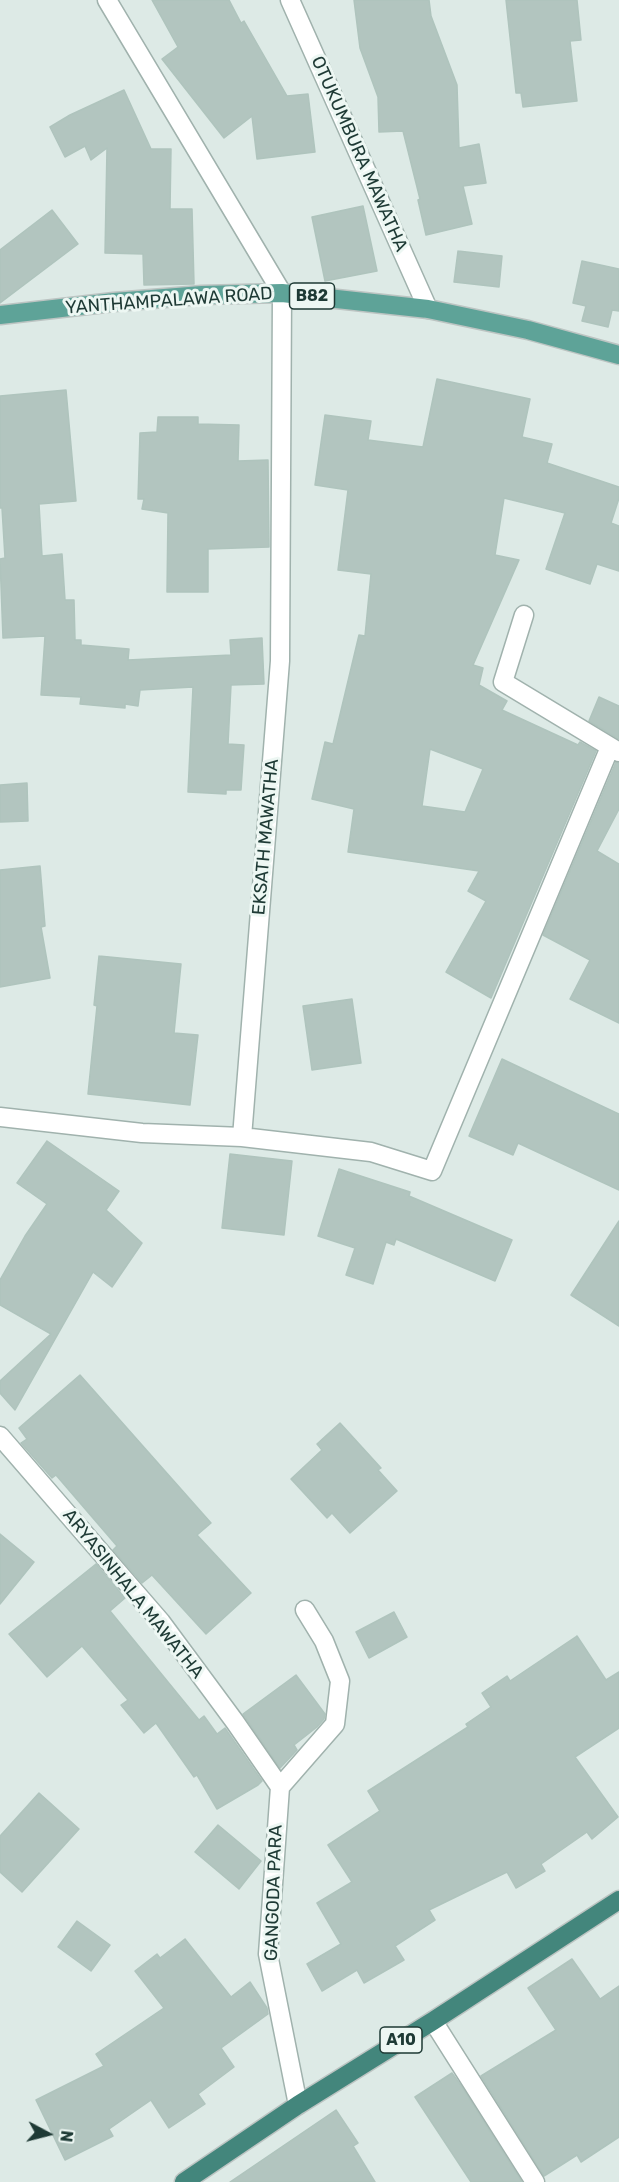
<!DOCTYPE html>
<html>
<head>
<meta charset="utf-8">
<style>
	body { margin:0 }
	#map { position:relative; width:619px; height:2182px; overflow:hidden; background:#ddeae6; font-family:Rubik,sans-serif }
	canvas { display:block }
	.north { position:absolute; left:18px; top:2104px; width:60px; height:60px; -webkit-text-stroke:4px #edf7f3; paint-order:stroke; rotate:97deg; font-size:16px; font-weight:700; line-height:24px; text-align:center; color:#1e3a35 }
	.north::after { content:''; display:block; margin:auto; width:21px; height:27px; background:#1e3a35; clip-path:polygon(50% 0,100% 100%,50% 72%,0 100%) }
</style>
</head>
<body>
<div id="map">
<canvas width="619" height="2182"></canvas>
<div class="north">N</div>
</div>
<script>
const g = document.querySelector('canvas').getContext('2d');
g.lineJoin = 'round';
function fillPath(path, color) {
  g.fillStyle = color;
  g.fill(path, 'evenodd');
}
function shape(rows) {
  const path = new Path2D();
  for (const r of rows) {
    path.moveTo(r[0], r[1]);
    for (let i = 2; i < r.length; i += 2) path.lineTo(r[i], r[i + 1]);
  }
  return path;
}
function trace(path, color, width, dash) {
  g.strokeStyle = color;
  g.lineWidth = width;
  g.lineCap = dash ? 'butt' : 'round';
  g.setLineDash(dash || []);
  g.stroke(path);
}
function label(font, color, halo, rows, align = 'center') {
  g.font = font + ' Rubik,sans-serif';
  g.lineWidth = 6;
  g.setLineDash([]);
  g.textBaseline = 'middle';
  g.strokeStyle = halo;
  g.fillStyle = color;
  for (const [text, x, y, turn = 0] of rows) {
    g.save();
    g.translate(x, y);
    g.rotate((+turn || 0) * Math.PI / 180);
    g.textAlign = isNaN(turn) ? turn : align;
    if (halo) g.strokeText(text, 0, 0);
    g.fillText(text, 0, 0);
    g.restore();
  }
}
const building = shape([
	[152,0,229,0,241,23,244,21,287,96,308,94,315,152,257,159,252,116,224,138,162,59,178,47,152,0],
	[354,0,429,0,431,16,457,85,459,148,479,144,486,183,463,186,472,224,426,235,418,200,420,199,403,131,379,132,378,97,360,48,354,0],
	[506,0,577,0,581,40,570,41,577,101,523,107,521,93,516,93,506,0],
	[124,90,151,149,171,149,170,209,192,209,194,284,144,285,143,254,105,253,107,148,91,160,85,146,65,157,50,127,70,115,124,90],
	[363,206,377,271,325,281,312,217,363,206],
	[52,210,78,244,0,303,0,250,52,210],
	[458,251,502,256,499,287,454,282,458,251],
	[582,261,619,269,619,311,612,310,608,327,582,321,586,306,573,303,582,261],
	[437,379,530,399,522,437,552,444,547,463,619,487,619,498,611,523,619,526,619,571,597,564,590,584,546,569,565,513,504,498,495,555,519,560,473,665,483,668,479,685,507,701,502,710,578,745,580,742,596,751,491,998,446,972,486,901,468,891,479,871,348,852,354,809,312,799,325,742,333,744,359,635,365,636,371,574,338,570,348,490,315,485,325,415,371,421,368,440,423,447,437,379],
	[430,749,483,769,465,812,422,806,430,749],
	[66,390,76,501,39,504,42,556,62,554,65,600,74,600,75,640,81,640,81,645,129,649,128,660,231,655,230,640,262,638,264,684,231,685,228,744,244,745,241,790,226,790,226,794,188,792,193,687,140,690,138,706,125,704,125,708,80,704,81,697,41,695,45,636,3,638,0,559,5,558,2,508,0,508,0,396,66,390],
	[158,417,198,417,198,424,239,425,238,461,268,460,269,547,208,549,208,592,167,592,168,513,142,509,144,499,138,499,140,433,157,432,158,417],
	[599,697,619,706,619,739,589,721,599,697],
	[616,762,619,763,619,809,597,851,619,864,619,1023,570,999,590,960,543,935,616,762],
	[27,783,28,821,0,822,0,785,27,783],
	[40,866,45,926,41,927,50,978,0,987,0,870,40,866],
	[99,956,181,964,174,1033,198,1035,190,1105,88,1094,97,1006,94,1005,99,956],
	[352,999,361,1063,312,1070,303,1006,352,999],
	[502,1059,619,1114,619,1190,518,1143,513,1155,469,1136,502,1059],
	[47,1141,119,1191,106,1210,142,1243,112,1287,93,1272,15,1410,0,1393,0,1381,51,1334,0,1305,0,1280,25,1236,47,1204,17,1183,47,1141],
	[230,1154,292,1161,284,1235,222,1228,230,1154],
	[339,1169,410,1192,409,1196,512,1240,495,1281,396,1239,394,1245,386,1242,373,1284,346,1275,355,1248,318,1236,339,1169],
	[619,1221,619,1326,571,1295,619,1221],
	[80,1375,211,1523,197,1535,251,1593,206,1634,152,1575,142,1583,113,1550,117,1546,56,1475,52,1478,21,1443,27,1439,19,1428,80,1375],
	[340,1423,381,1468,378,1470,397,1491,350,1533,332,1513,327,1518,291,1479,322,1450,317,1444,340,1423],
	[0,1534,34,1562,0,1604,0,1534],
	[96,1564,125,1598,110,1611,199,1720,204,1716,217,1734,225,1728,262,1781,258,1785,217,1809,197,1775,194,1777,156,1723,144,1733,121,1705,128,1700,82,1646,47,1677,9,1634,96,1564],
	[394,1612,407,1637,369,1658,356,1632,394,1612],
	[577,1636,606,1680,619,1672,619,1728,575,1757,618,1817,592,1839,587,1832,541,1864,545,1871,516,1888,507,1872,429,1910,435,1920,395,1946,404,1960,364,1983,357,1970,322,1991,307,1964,341,1944,317,1903,352,1882,328,1845,380,1811,368,1791,468,1727,466,1724,491,1707,482,1693,507,1676,510,1681,577,1636],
	[296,1675,325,1714,324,1719,317,1727,294,1745,297,1750,280,1768,243,1714,296,1675],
	[39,1793,79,1829,22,1892,0,1872,0,1836,39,1793],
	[218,1825,261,1861,239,1889,195,1852,218,1825],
	[77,1921,110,1945,91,1971,58,1947,77,1921],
	[185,1939,231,1997,250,1982,267,2008,268,2014,221,2048,234,2067,198,2094,205,2104,169,2128,151,2100,109,2129,113,2136,65,2160,36,2100,104,2066,96,2054,164,2008,135,1971,157,1954,160,1958,185,1939],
	[572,1959,600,1999,619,1986,619,2137,581,2162,577,2155,544,2176,481,2076,556,2030,528,1988,572,1959],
	[452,2073,462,2087,522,2182,471,2182,415,2097,452,2073],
	[336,2110,358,2143,353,2146,375,2182,230,2182,336,2110]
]);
const minor = shape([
	[290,0,428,309],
	[524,615,503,682,619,752],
	[0,1117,142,1133,242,1137,280,661,282,293,107,0],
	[242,1137,371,1152,432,1171,610,747],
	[0,1436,161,1622,235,1722,280,1787],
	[280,1787,268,1954,298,2105],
	[280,1787,335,1724,340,1681,324,1641,305,1610],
	[433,2021,535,2182]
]);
const primary = shape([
	[0,315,114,302,202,295,282,293,428,309,528,330,619,355]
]);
const trunk = shape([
	[184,2182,298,2105,433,2021,619,1900]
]);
const shields = [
	[312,296,45],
	[401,2040,42]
];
const shieldNames = [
	["B82",312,296],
	["A10",401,2040]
];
const streetNames = [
	["OTUKUMBURA MAWATHA",359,154,66],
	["YANTHAMPALAWA ROAD",169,301,-4],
	["EKSATH MAWATHA",266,837,-85],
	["ARYASINHALA MAWATHA",133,1594,51],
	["GANGODA PARA",274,1893,-88]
];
fillPath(building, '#b2c5bf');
trace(building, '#afc4bd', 1.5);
trace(minor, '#a0b2ad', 21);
trace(primary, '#bcc4c2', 21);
trace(trunk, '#bcc4c2', 21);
trace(minor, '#fff', 18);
trace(primary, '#5ea398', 18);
trace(trunk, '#43867c', 18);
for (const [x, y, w] of shields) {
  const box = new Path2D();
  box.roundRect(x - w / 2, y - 13, w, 26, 4.5);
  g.fillStyle = '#edf7f3';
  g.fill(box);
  trace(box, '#1e3a35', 1.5);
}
label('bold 16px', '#1e3a35', null, shieldNames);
label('18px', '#1e3a35', '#edf7f3', streetNames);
</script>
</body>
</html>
